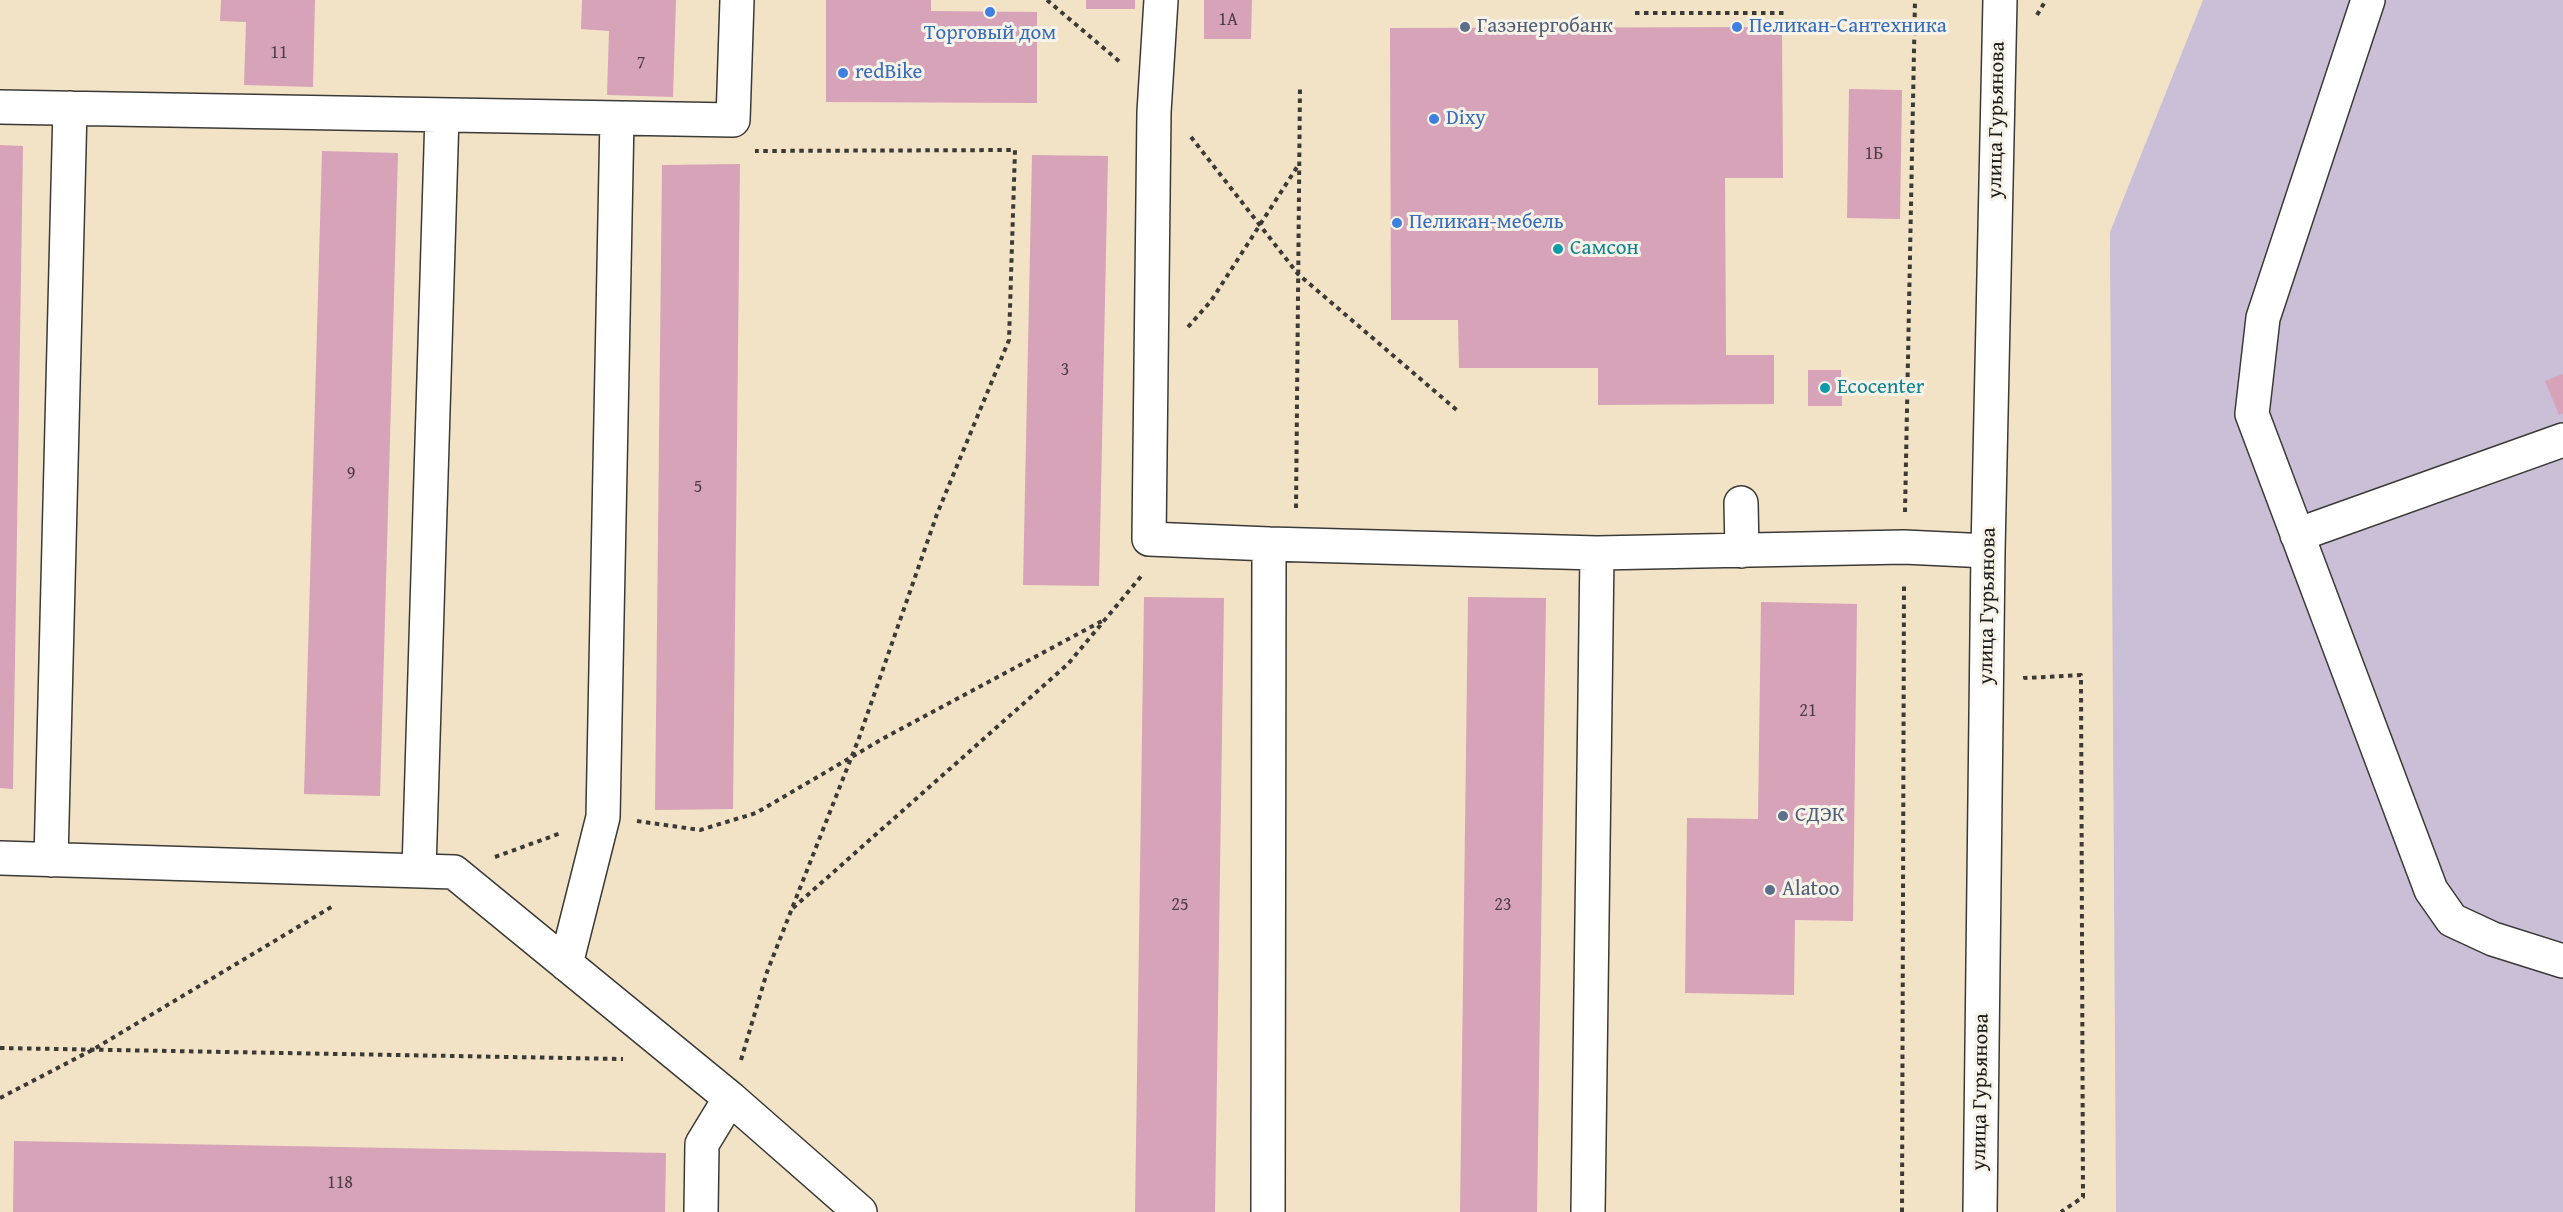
<!DOCTYPE html>
<html>
<head>
<meta charset="utf-8">
<style>
	body { margin:0 }
	canvas { display:block; background:#f2e2c6 }
</style>
</head>
<body>
<canvas width="2563" height="1212"></canvas>
<script>
const g = document.querySelector('canvas').getContext('2d');
g.lineJoin = 'round';
function fillPath(path, color) {
  g.fillStyle = color;
  g.fill(path, 'evenodd');
}
function shape(rows) {
  const path = new Path2D();
  for (const r of rows) {
    path.moveTo(r[0], r[1]);
    for (let i = 2; i < r.length; i += 2) path.lineTo(r[i], r[i + 1]);
  }
  return path;
}
function trace(path, color, width, dash) {
  g.strokeStyle = color;
  g.lineWidth = width;
  g.lineCap = dash ? 'butt' : 'round';
  g.setLineDash(dash || []);
  g.stroke(path);
}
function label(font, color, halo, rows, align = 'center') {
  g.font = font + ' "Gentium Book Plus",serif';
  g.lineWidth = 6;
  g.setLineDash([]);
  g.textBaseline = 'middle';
  g.strokeStyle = halo;
  g.fillStyle = color;
  for (const [text, x, y, turn = 0] of rows) {
    g.save();
    g.translate(x, y);
    g.rotate((+turn || 0) * Math.PI / 180);
    g.textAlign = isNaN(turn) ? turn : align;
    if (halo) g.strokeText(text, 0, 0);
    g.fillText(text, 0, 0);
    g.restore();
  }
}
const industrial = shape([
	[2203,0,2563,0,2563,1212,2116,1212,2110,232]
]);
const building = shape([
	[221,0,315,0,313,87,244,85,246,22,220,21],
	[582,0,676,0,673,97,607,95,609,31,581,29],
	[826,0,931,0,931,11,1037,12,1037,103,826,102],
	[1086,0,1135,0,1135,9,1086,9],
	[1204,0,1252,0,1251,39,1204,39],
	[1782,27,1783,178,1725,178,1726,355,1774,355,1774,404,1598,405,1598,368,1459,368,1458,320,1391,320,1390,28],
	[1849,89,1902,90,1900,219,1847,218],
	[0,145,23,146,13,789,0,788],
	[322,151,398,153,380,796,304,794],
	[1032,155,1108,156,1099,586,1023,585],
	[740,164,733,809,655,810,662,165],
	[1808,370,1841,370,1842,406,1808,406],
	[2563,374,2563,413,2559,415,2545,381],
	[1144,597,1224,598,1215,1212,1135,1212],
	[1468,597,1546,598,1537,1212,1460,1212],
	[1761,602,1857,604,1853,921,1795,920,1794,995,1685,993,1687,818,1758,819],
	[14,1141,666,1153,665,1212,13,1212]
]);
const path = shape([
	[1047,0,1120,62],
	[1635,13,1784,13],
	[2037,15,2046,0],
	[1191,137,1298,274,1459,412],
	[1188,327,1211,301,1299,164],
	[1296,508,1300,86],
	[1905,512,1915,0],
	[2025,676,2025,678,2081,675,2083,1197,2061,1212],
	[637,821,700,830,756,813,884,738,1102,621],
	[495,857,561,833],
	[793,908,1068,664,1143,574],
	[0,1048,623,1059],
	[741,1060,767,972,859,738,937,514,1009,340,1015,150,755,151],
	[0,1098,94,1049,333,906],
	[1902,1212,1904,583]
]);
const minor = shape([
	[1161,0,1154,112,1149,539,1269,544],
	[2368,0,2263,318,2252,414,2431,890,2452,920,2493,939,2563,961],
	[0,107,733,120,737,0],
	[1741,503,1742,551],
	[2297,535,2563,440],
	[1597,553,1904,547,1988,551],
	[0,858,454,872,730,1098,860,1212],
	[51,860,70,108],
	[419,870,442,115],
	[566,964,603,817,617,118],
	[701,1212,702,1144,730,1098],
	[1268,1212,1269,544,1597,553,1588,1212],
	[1980,1212,1988,551,2000,0]
]);
const markers = [
	[990,12,6,"#3f7fe0"],
	[1465,27,6,"#5c6f8a"],
	[1737,27,6,"#3f7fe0"],
	[843,73,6,"#3f7fe0"],
	[1434,119,6,"#3f7fe0"],
	[1397,223,6,"#3f7fe0"],
	[1558,249,6,"#0f9aa8"],
	[1825,388,6,"#0f9aa8"],
	[1783,816,6,"#5c6f8a"],
	[1770,890,6,"#5c6f8a"]
];
const numberNames = [
	["1А",1228,20],
	["11",279,53],
	["7",641,63],
	["1Б",1874,154],
	["3",1065,370],
	["9",351,474],
	["5",698,487],
	["21",1808,711],
	["25",1180,905],
	["23",1503,905],
	["118",340,1183]
];
const serviceNames = [
	["Газэнергобанк",1477,27],
	["СДЭК",1795,816],
	["Alatoo",1782,890]
];
const shopNames = [
	["Пеликан-Сантехника",1749,27],
	["Торговый дом",990,34,"center"],
	["redBike",855,73],
	["Dixy",1446,119],
	["Пеликан-мебель",1409,223]
];
const streetNames = [
	["улица Гурьянова",1997,120,-89],
	["улица Гурьянова",1988,606,-89],
	["улица Гурьянова",1981,1092,-89]
];
const cultureNames = [
	["Самсон",1570,249],
	["Ecocenter",1837,388]
];
fillPath(industrial, '#cabfd7');
fillPath(building, '#d7a3b8');
trace(minor, '#3c3a36', 36);
trace(path, '#3c3a36', 4, [4.5, 4.5]);
trace(minor, '#fff', 33);
for (const [x, y, r, color] of markers) {
  const dot = new Path2D();
  dot.arc(x, y, r, 0, 2 * Math.PI);
  g.fillStyle = color;
  g.fill(dot);
  trace(dot, '#f7f3e8', 2);
}
label('18px', '#4b3e43', null, numberNames);
label('21px', '#4e5e75', '#f7f3e8', serviceNames, 'left');
label('21px', '#366cbe', '#f7f3e8', shopNames, 'left');
label('21px', '#1c1c1c', '#f7f3e8', streetNames);
label('21px', '#0d838f', '#f7f3e8', cultureNames, 'left');
</script>
</body>
</html>
